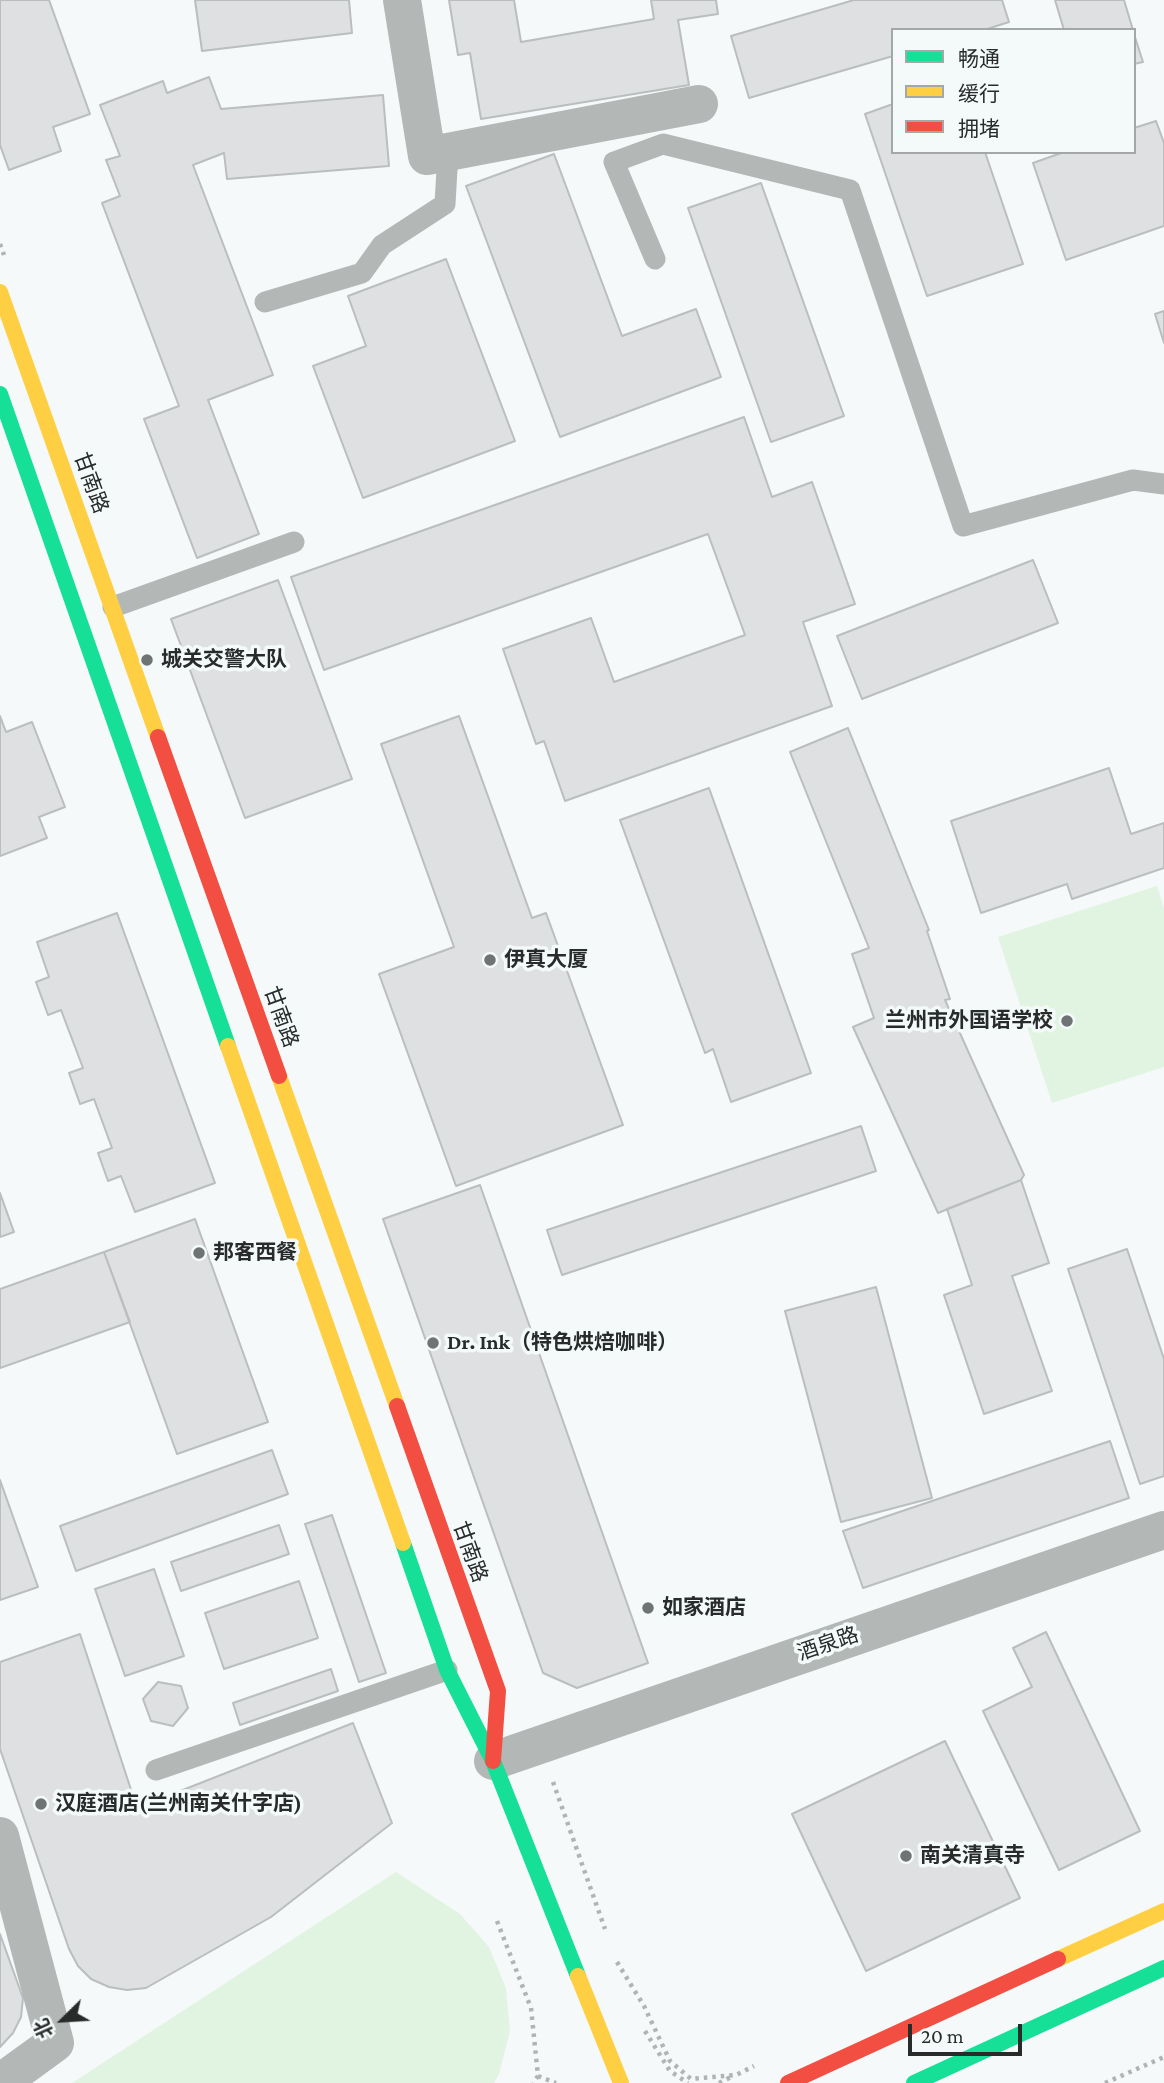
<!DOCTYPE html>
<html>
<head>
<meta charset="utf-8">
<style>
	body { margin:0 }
	#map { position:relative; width:1164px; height:2083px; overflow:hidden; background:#f5f9f9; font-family:"Crimson Pro","Noto Sans SC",serif }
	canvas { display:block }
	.legend { position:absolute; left:891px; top:28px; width:245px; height:126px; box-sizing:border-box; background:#f4fafa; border:2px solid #a3a7a7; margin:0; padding:9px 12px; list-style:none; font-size:21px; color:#292b2b }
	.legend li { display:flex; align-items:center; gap:14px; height:35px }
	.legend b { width:35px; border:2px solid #a3a7a7 }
	.north { position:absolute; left:28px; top:1985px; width:70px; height:70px; -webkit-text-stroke:5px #f4fafa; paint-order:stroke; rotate:246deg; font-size:19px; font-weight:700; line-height:28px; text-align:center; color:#292b2b }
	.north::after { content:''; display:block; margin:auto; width:24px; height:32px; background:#292b2b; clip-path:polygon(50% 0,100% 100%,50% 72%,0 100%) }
	.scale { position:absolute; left:908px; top:2024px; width:114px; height:32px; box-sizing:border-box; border:4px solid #292b2b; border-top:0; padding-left:9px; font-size:21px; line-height:24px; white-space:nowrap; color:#292b2b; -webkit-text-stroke:5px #f4fafa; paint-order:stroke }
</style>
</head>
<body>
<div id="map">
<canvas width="1164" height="2083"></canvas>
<ul class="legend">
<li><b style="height:9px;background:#16e098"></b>畅通</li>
<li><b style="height:9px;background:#ffcf43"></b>缓行</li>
<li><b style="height:9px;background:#f24e42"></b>拥堵</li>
</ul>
<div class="north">北</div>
<div class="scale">20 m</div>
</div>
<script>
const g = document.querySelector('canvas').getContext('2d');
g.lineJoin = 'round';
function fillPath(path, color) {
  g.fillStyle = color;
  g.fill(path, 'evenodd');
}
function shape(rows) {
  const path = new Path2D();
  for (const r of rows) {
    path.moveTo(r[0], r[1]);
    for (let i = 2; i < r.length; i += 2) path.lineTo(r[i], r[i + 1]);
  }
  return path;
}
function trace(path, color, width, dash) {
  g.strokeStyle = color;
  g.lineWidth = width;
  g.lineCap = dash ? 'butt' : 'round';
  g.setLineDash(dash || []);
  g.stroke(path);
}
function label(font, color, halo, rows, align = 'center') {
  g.font = font + ' "Crimson Pro","Noto Sans SC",serif';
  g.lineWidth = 7;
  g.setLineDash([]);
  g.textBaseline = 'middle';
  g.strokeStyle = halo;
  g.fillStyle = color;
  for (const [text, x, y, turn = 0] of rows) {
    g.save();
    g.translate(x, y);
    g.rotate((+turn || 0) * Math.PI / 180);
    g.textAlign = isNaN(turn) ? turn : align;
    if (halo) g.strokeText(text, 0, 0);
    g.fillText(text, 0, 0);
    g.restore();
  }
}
const green = shape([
	[1157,886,1164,908,1164,1067,1052,1103,998,937],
	[396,1872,460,1914,489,1947,506,1988,510,2031,499,2074,494,2083,72,2083]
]);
const building = shape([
	[0,0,49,0,90,114,53,127,61,151,9,170,0,145,0,0],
	[195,0,349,0,352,33,202,51,195,0],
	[449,0,514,0,521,42,654,19,651,0,716,0,718,14,678,20,689,85,481,119,470,53,458,55,449,0],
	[854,0,1002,0,1009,22,984,30,893,30,893,56,749,98,731,36,854,0],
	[1055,0,1124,0,1133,30,1064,30,1055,0],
	[1134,34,1143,62,1134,64,1134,34],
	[209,77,221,109,383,95,389,166,227,179,224,153,193,165,273,375,208,400,259,534,197,558,144,419,179,406,102,203,120,196,106,160,120,156,100,105,163,81,167,93,209,77],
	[893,104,893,152,985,152,1023,264,927,296,865,114,893,104],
	[1156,121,1164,143,1164,226,1066,260,1033,163,1064,152,1134,152,1134,128,1156,121],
	[554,154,622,336,696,309,721,377,560,437,466,186,554,154],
	[761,183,844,416,771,442,688,208,761,183],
	[446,259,515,441,363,498,313,366,366,346,348,296,446,259],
	[1164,311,1164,343,1155,314,1164,311],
	[744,417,772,497,812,482,855,604,803,622,832,706,565,801,544,741,536,744,503,649,591,618,614,682,745,635,708,534,324,670,291,577,744,417],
	[1033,560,1058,623,862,699,837,636,1033,560],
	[278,580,352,779,245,818,171,619,278,580],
	[0,716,6,732,32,722,65,807,39,817,47,838,0,856,0,716],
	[459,716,532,918,546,913,623,1125,456,1186,379,974,454,947,381,744,459,716],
	[848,728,929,930,927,931,950,999,945,1000,1024,1175,1021,1180,938,1213,853,1027,874,1018,852,954,869,948,790,752,848,728],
	[1109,768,1131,834,1164,823,1164,868,1072,899,1067,884,981,913,951,821,1109,768],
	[709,788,811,1073,731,1102,713,1049,705,1053,620,820,709,788],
	[117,913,215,1183,135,1212,121,1176,108,1181,98,1153,112,1148,94,1099,80,1104,69,1073,83,1068,61,1010,48,1015,36,982,49,977,37,942,117,913],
	[861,1126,876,1171,562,1275,547,1230,861,1126],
	[1021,1180,1049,1263,1012,1276,1052,1391,984,1414,944,1295,972,1285,947,1209,1021,1180],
	[480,1185,648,1663,577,1688,543,1673,383,1219,480,1185],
	[0,1193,14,1232,0,1237,0,1193],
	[195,1219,268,1422,177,1454,104,1252,195,1219],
	[1127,1249,1164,1359,1164,1476,1140,1484,1068,1269,1127,1249],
	[104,1252,130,1322,0,1368,0,1289,104,1252],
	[876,1287,932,1498,841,1522,785,1311,876,1287],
	[1110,1441,1129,1498,863,1588,843,1531,1110,1441],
	[272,1450,288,1494,76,1571,60,1526,272,1450],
	[0,1480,38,1587,0,1600,0,1480],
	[332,1515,386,1673,359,1682,305,1524,332,1515],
	[279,1525,289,1554,181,1591,171,1562,279,1525],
	[154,1569,184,1656,125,1676,95,1589,154,1569],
	[299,1581,318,1638,224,1669,205,1613,299,1581],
	[1046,1632,1140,1831,1059,1870,983,1711,1032,1687,1013,1648,1046,1632],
	[80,1634,137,1808,353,1723,392,1823,271,1917,146,1988,127,1990,109,1987,91,1979,78,1966,69,1949,0,1749,0,1662,80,1634],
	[331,1669,338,1691,240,1725,233,1703,331,1669],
	[158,1682,181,1686,188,1708,173,1726,151,1721,143,1699,158,1682],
	[945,1741,1020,1898,866,1971,792,1814,945,1741],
	[0,1934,23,1998,21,2017,13,2033,0,2047,0,1934]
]);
const path = shape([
	[0,244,4,255],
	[553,1782,605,1929],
	[497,1921,531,2008,538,2076,533,2083],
	[617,1962,644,2006,670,2061,691,2079,736,2075,754,2066],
	[645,2031,670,2071,688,2083],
	[538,2076,556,2083],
	[719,2083,731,2077],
	[1105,2083,1164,2057]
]);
const lane = shape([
	[655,259,614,162,663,144,850,190,963,526,1133,480,1164,484],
	[265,302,362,273,382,245,445,204,448,152],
	[113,607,294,542],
	[156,1770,447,1670]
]);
const street = shape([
	[402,0,427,156,699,104],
	[493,1761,1164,1530],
	[0,1836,55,2043,0,2083]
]);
const fast = shape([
	[0,394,228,1046],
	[403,1543,447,1670,493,1761,578,1976],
	[914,2083,1164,1968]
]);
const slow = shape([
	[0,292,158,737],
	[228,1046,403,1543],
	[279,1076,397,1406],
	[1058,1959,1164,1911],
	[578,1976,621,2083]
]);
const jam = shape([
	[158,737,279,1076],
	[397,1406,498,1691,493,1761],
	[788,2083,1058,1959]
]);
const markers = [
	[147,660,7,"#707373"],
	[490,960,7,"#707373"],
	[1067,1021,7,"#707373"],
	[199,1253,7,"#707373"],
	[433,1343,7,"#707373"],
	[648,1608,7,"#707373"],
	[41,1804,7,"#707373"],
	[906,1856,7,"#707373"]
];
const streetNames = [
	["甘南路",91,483,70],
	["甘南路",281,1017,70],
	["甘南路",470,1552,70],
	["酒泉路",828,1644,-19]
];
const poiNames = [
	["城关交警大队",161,660],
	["伊真大厦",504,960],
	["兰州市外国语学校",1053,1021,"right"],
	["邦客西餐",213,1253],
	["Dr. Ink（特色烘焙咖啡）",447,1343],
	["如家酒店",662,1608],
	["汉庭酒店(兰州南关什字店)",55,1804],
	["南关清真寺",920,1856]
];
fillPath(green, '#e1f4e2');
fillPath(building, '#dee0e1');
trace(building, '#bbbebe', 2);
trace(path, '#b0b4b3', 4.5, [3.5, 5]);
trace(lane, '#b3b8b7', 21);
trace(street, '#b3b8b7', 38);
trace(fast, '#16e098', 16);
trace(slow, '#ffcf43', 16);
trace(jam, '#f24e42', 16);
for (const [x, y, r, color] of markers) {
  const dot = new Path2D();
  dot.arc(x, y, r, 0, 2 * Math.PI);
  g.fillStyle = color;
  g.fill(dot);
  trace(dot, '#f4fafa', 2.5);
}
label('21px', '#292b2b', '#f4fafa', streetNames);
label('bold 21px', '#292b2b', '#f4fafa', poiNames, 'left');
</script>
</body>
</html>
